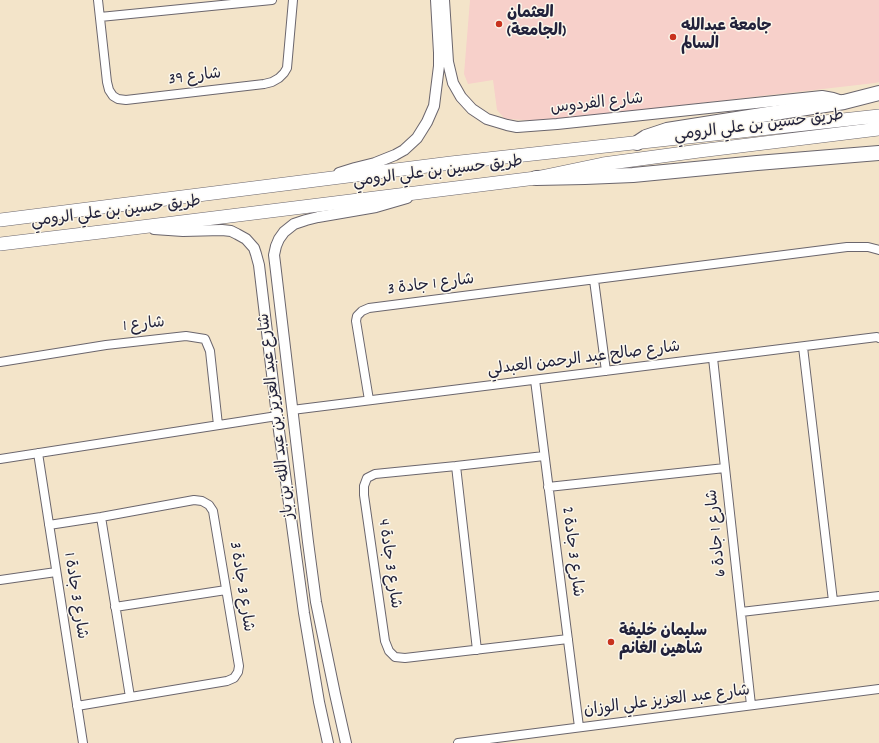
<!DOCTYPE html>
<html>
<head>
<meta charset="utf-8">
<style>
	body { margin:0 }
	canvas { display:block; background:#f3e4c9 }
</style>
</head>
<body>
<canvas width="879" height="743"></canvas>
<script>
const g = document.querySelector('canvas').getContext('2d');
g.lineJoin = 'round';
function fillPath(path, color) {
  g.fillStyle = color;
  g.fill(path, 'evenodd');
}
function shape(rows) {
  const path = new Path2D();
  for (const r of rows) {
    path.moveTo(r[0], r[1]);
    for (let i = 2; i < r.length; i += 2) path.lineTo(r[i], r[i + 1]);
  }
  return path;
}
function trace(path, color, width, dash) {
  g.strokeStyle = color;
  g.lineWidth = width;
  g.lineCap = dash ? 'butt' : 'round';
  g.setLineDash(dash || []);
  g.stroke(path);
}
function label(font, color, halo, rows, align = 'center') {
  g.font = font + ' Dekko,"Playpen Sans Arabic",sans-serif';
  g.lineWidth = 3;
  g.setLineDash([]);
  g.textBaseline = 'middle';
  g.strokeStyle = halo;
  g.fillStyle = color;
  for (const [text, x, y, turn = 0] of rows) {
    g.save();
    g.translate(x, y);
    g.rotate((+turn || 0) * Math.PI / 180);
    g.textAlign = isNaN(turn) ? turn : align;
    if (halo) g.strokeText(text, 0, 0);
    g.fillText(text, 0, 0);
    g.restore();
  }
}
const built = shape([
	[470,0,879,0,879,82,875,83,544,121,505,119,497,110,493,80,468,84,464,74]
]);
const minor = shape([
	[98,0,107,82,109,90,113,96,118,99,126,100,264,84,272,82,279,78,284,73,287,68,293,0],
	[100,17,272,0],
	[594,280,606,371],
	[803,347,833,601],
	[713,358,751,705],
	[0,362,106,345,186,336,205,339,210,351,218,425],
	[535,380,579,727],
	[369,400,356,321,357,316,362,311,369,308,847,247,868,247,879,250],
	[292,410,877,337,879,338],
	[38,453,83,743],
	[544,456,456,466,375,474,367,478,364,486,364,495,385,641,389,651,395,657,405,658,568,639],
	[0,459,277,416],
	[456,466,477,650],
	[548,487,725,468],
	[101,517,130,697],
	[49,525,101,517,194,500,202,501,209,505,213,511,239,666,238,672,234,678,227,681,77,706],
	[0,580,56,572],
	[115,607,226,590],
	[741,612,879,596],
	[458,743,879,689]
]);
const tertiary = shape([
	[444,0,448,62,453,83,461,97,472,109,487,119,507,125,517,127,557,124,822,96,833,98,842,101],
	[339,173,355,168,375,163,395,155,404,150,417,138,427,122,434,106,439,66,439,53,436,0],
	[154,229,183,231,222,230,231,231,237,234,246,239,254,248,256,254,259,265,277,416,304,613,319,702,328,743],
	[346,743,335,694,316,602,308,542,275,263,274,255,276,246,279,239,284,232,294,224,306,220,318,217,376,207,407,198]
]);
const trunk = shape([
	[0,220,451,163,879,116],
	[0,244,109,231,536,178,603,164,699,151,879,129]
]);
const motorway = shape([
	[637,143,646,137,667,130,844,102,879,93],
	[536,178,585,177,633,175,757,163,879,153]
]);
const markers = [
	[499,24,4,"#c8321e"],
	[673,37,4,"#c8321e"],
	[611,642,4,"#c8321e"]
];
const poiNames = [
	["العثمان",507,15],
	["(الجامعة)",507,33],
	["جامعة عبدالله",681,28],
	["السالم",681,46],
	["سليمان خليفة",619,633],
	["شاهين الغانم",619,651]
];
const streetNames = [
	["شارع 39",195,78,-7],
	["شارع الفردوس",597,105,-6],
	["طريق حسين بن علي الرومي",759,127,-7],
	["طريق حسين بن علي الرومي",438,173,-7],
	["طريق حسين بن علي الرومي",116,213,-7],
	["شارع 1 جادة 3",431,286,-7],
	["شارع 1",144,326,-6],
	["شارع صالح عبد الرحمن العبدلي",584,360,-7],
	["شارع عبد العزيز بن عبد الله بن باز",278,416,-97],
	["شارع 1 جادة 6",718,533,-96],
	["شارع 3 جادة 2",571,552,83],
	["شارع 3 جادة 4",388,564,82],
	["شارع 3 جادة 3",240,587,81],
	["شارع 3 جادة 1",74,596,81],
	["شارع عبد العزيز علي الوزان",667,702,-7]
];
fillPath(built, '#f7d0ca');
trace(minor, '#6b666d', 10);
trace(tertiary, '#6b666d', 12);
trace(trunk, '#6b666d', 14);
trace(motorway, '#6b666d', 16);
trace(minor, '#fff', 8);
trace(tertiary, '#fff', 10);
trace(trunk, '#fff', 13);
trace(motorway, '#fff', 14);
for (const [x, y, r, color] of markers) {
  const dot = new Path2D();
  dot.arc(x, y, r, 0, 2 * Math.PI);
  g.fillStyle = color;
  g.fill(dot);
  trace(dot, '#fbf7ec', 1.5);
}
label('bold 16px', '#22223b', '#fbf7ec', poiNames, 'left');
label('16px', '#22223b', '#fbf7ec', streetNames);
</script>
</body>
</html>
